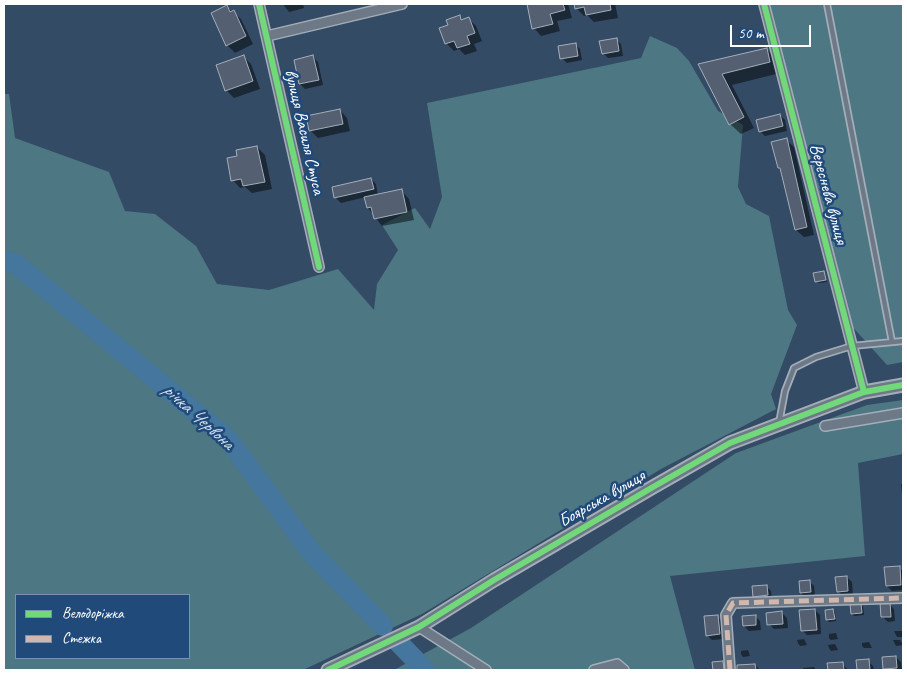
<!DOCTYPE html>
<html>
<head>
<meta charset="utf-8">
<style>
	body { margin:0 }
	#map { position:relative; width:907px; height:674px; overflow:hidden; background:#344b65; font-family:Caveat,sans-serif }
	canvas { display:block }
	.frame { position:absolute; inset:0; border:5px solid #fff; pointer-events:none }
	.legend { position:absolute; left:15px; top:594px; width:175px; height:65px; box-sizing:border-box; background:#1f4a7a; border:1px solid #7992af; margin:0; padding:6px 9px; list-style:none; font-size:15px; color:#fff }
	.legend li { display:flex; align-items:center; gap:10px; height:25px }
	.legend b { width:25px; border:1px solid #7992af }
	.scale { position:absolute; left:730px; top:25px; width:81px; height:22px; box-sizing:border-box; border:2px solid #fff; border-top:0; padding-left:6px; font-size:15px; line-height:18px; white-space:nowrap; color:#fff; -webkit-text-stroke:4px #1f4a7a; paint-order:stroke }
</style>
</head>
<body>
<div id="map">
<canvas width="907" height="674"></canvas>
<div class="frame"></div>
<ul class="legend">
<li><b style="height:6px;background:#71d979"></b>Велодоріжка</li>
<li><b style="height:6px;background:#d1b7ad"></b>Стежка</li>
</ul>
<div class="scale">50 m</div>
</div>
<script>
const g = document.querySelector('canvas').getContext('2d');
g.lineJoin = 'round';
function fillPath(path, color) {
  g.fillStyle = color;
  g.fill(path, 'evenodd');
}
function shape(rows) {
  const path = new Path2D();
  for (const r of rows) {
    path.moveTo(r[0], r[1]);
    for (let i = 2; i < r.length; i += 2) path.lineTo(r[i], r[i + 1]);
  }
  return path;
}
function trace(path, color, width, dash) {
  g.strokeStyle = color;
  g.lineWidth = width;
  g.lineCap = dash ? 'butt' : 'round';
  g.setLineDash(dash || []);
  g.stroke(path);
}
function label(font, color, halo, rows, align = 'center') {
  g.font = font + ' Caveat,sans-serif';
  g.lineWidth = 5;
  g.setLineDash([]);
  g.textBaseline = 'middle';
  g.strokeStyle = halo;
  g.fillStyle = color;
  for (const [text, x, y, turn = 0] of rows) {
    g.save();
    g.translate(x, y);
    g.rotate((+turn || 0) * Math.PI / 180);
    g.textAlign = isNaN(turn) ? turn : align;
    if (halo) g.strokeText(text, 0, 0);
    g.fillText(text, 0, 0);
    g.restore();
  }
}
const green = shape([
	[769,4,903,4,903,362,887,365,849,323,812,208],
	[650,36,677,48,689,61,718,111,743,125,738,187,746,204,769,216,788,310,797,325,771,394,776,409,661,469,422,614,303,670,4,670,4,94,9,94,15,138,109,172,125,211,155,214,196,246,217,284,269,290,338,269,374,310,377,284,398,250,382,225,415,208,430,229,442,197,427,103,641,58],
	[16,595,189,595,189,658,16,658],
	[903,400,903,454,858,463,865,556,670,576,695,670,394,670,471,628,736,453,867,405]
]);
const shadow = shape([
	[283,4,303,4,304,8,289,12],
	[528,4,568,4,572,18,557,21,560,31,541,36,534,28],
	[575,4,615,4,618,18,594,22,587,15,584,16,576,8],
	[227,7,241,19,253,44,235,53,227,45],
	[459,17,463,21,469,19,476,26,482,41,474,44,477,51,465,55,459,49,454,51,446,43,450,25],
	[616,39,621,44,623,56,608,58,603,53],
	[575,44,580,49,582,60,567,63,562,58],
	[766,49,777,59,780,73,732,85,754,128,741,134,730,124,700,65],
	[244,57,251,64,260,89,234,98,226,90],
	[313,57,318,62,323,85,305,89,300,84],
	[340,110,347,118,350,131,318,138,310,130],
	[780,115,785,120,787,131,765,136,760,131],
	[786,140,794,147,814,235,804,237,796,230,782,171,779,168],
	[257,147,265,155,272,189,252,193,245,187,240,188,233,180,238,157],
	[371,179,376,184,378,196,402,191,409,199,414,220,382,226,368,208,366,197,341,203,336,198,333,188],
	[823,272,827,282,819,283,816,281],
	[901,484,903,484,903,495,902,494],
	[899,567,903,571,903,590,892,591,887,586],
	[847,577,852,582,853,595,843,596,838,591],
	[809,581,814,586,815,597,806,598,801,593],
	[766,586,771,591,772,600,759,601,754,596],
	[861,604,863,606,864,615,854,616,852,614],
	[889,604,894,609,895,621,888,622,883,617],
	[815,610,820,615,821,634,807,635,802,630],
	[833,610,835,612,836,621,829,622,827,620],
	[782,613,787,618,788,628,774,629,769,624],
	[717,616,722,621,724,639,712,640,707,635],
	[755,616,760,621,761,630,749,631,744,626],
	[894,631,902,631,903,637,897,637],
	[836,633,838,639,831,640,829,638,829,634],
	[804,639,807,645,800,646,798,643,797,640],
	[893,640,900,640,903,645,896,646],
	[869,642,872,648,864,648,862,646,862,643],
	[835,644,838,650,831,651,829,648,828,645],
	[748,650,750,656,743,657,741,654,741,651],
	[896,657,901,662,902,670,886,670,884,668],
	[868,661,873,666,874,670,858,670,857,662],
	[842,663,848,670,829,670,829,664],
	[755,665,760,670,739,670,738,666],
	[814,667,816,670,803,670,803,668]
]);
const river = shape([
	[4,260,16,264,228,439,311,552,383,626],
	[397,641,425,670]
]);
const building = shape([
	[527,4,563,4,565,10,550,14,553,24,532,29,527,4],
	[574,4,610,4,611,10,586,15,584,7,575,9,574,4],
	[227,5,230,12,234,10,246,36,226,46,211,13,227,5],
	[460,15,461,20,469,17,475,33,467,36,470,44,457,48,454,41,445,44,439,28,448,25,446,20,460,15],
	[617,38,619,51,602,54,599,41,617,38],
	[576,43,578,56,560,59,558,46,576,43],
	[767,48,770,62,722,74,744,117,729,125,698,64,767,48],
	[244,55,253,81,225,91,216,65,244,55],
	[313,55,319,80,299,84,294,60,313,55],
	[340,109,343,124,309,131,306,116,340,109],
	[780,114,783,126,759,132,756,120,780,114],
	[787,138,807,227,795,230,780,168,778,168,771,142,787,138],
	[257,146,265,182,243,186,241,179,231,181,227,158,237,156,236,150,257,146],
	[371,178,374,189,334,198,332,187,371,178],
	[402,189,407,212,374,219,371,207,367,208,364,197,402,189],
	[824,271,826,280,815,282,813,273,824,271],
	[900,566,901,585,886,586,884,567,900,566],
	[847,576,848,591,837,592,835,577,847,576],
	[810,580,811,592,800,593,799,581,810,580],
	[767,585,768,595,753,597,752,586,767,585],
	[890,602,891,617,881,617,880,603,890,602],
	[861,603,862,613,851,614,850,604,861,603],
	[815,609,817,630,801,631,799,610,815,609],
	[833,609,835,619,826,620,825,610,833,609],
	[782,611,783,624,767,625,766,613,782,611],
	[718,615,720,634,706,636,704,616,718,615],
	[756,615,756,625,743,626,742,616,756,615],
	[896,656,897,668,883,669,882,657,896,656],
	[869,659,870,670,857,670,856,660,869,659],
	[723,661,724,670,713,670,712,662,723,661],
	[843,662,844,670,828,670,827,663,843,662],
	[755,664,756,670,737,670,737,665,755,664]
]);
const service = shape([
	[827,4,892,342],
	[779,423,785,391,794,368,816,357,852,346,903,341]
]);
const minor = shape([
	[259,4,319,267],
	[764,4,864,392],
	[267,36,402,4],
	[825,426,903,413],
	[419,627,486,670],
	[594,670,617,664,624,670],
	[730,670,726,615,733,603,903,598]
]);
const tertiary = shape([
	[328,670,419,627,494,580,653,487,730,443,864,392,903,385]
]);
const quiet = shape([
	[730,670,726,615,733,603,903,598]
]);
const cycleway = shape([
	[259,4,319,267],
	[764,4,864,392],
	[328,670,419,627,494,580,653,487,730,443,864,392,903,385]
]);
const streetNames = [
	["вулиця Василя Стуса",304,132,77],
	["Вереснева вулиця",828,194,75],
	["Боярська вулиця",602,499,-30]
];
const waterNames = [
	["річка Червона",198,417,42]
];
fillPath(green, '#4c7783');
fillPath(shadow, '#0007');
trace(river, '#45769e', 20);
fillPath(building, '#546071');
trace(building, '#a4aeba', 1);
trace(service, '#a4aeba', 8);
trace(minor, '#a4aeba', 12);
trace(tertiary, '#a4aeba', 15);
trace(service, '#6d7986', 4.5);
trace(minor, '#6d7986', 9);
trace(tertiary, '#6d7986', 11);
trace(quiet, '#d1b7ad', 5, [10, 5]);
trace(cycleway, '#71d979', 6);
label('18px', '#fff', '#1f4a7a', streetNames);
label('italic 19px', '#d1dee8', '#1f4a7a', waterNames);
</script>
</body>
</html>
